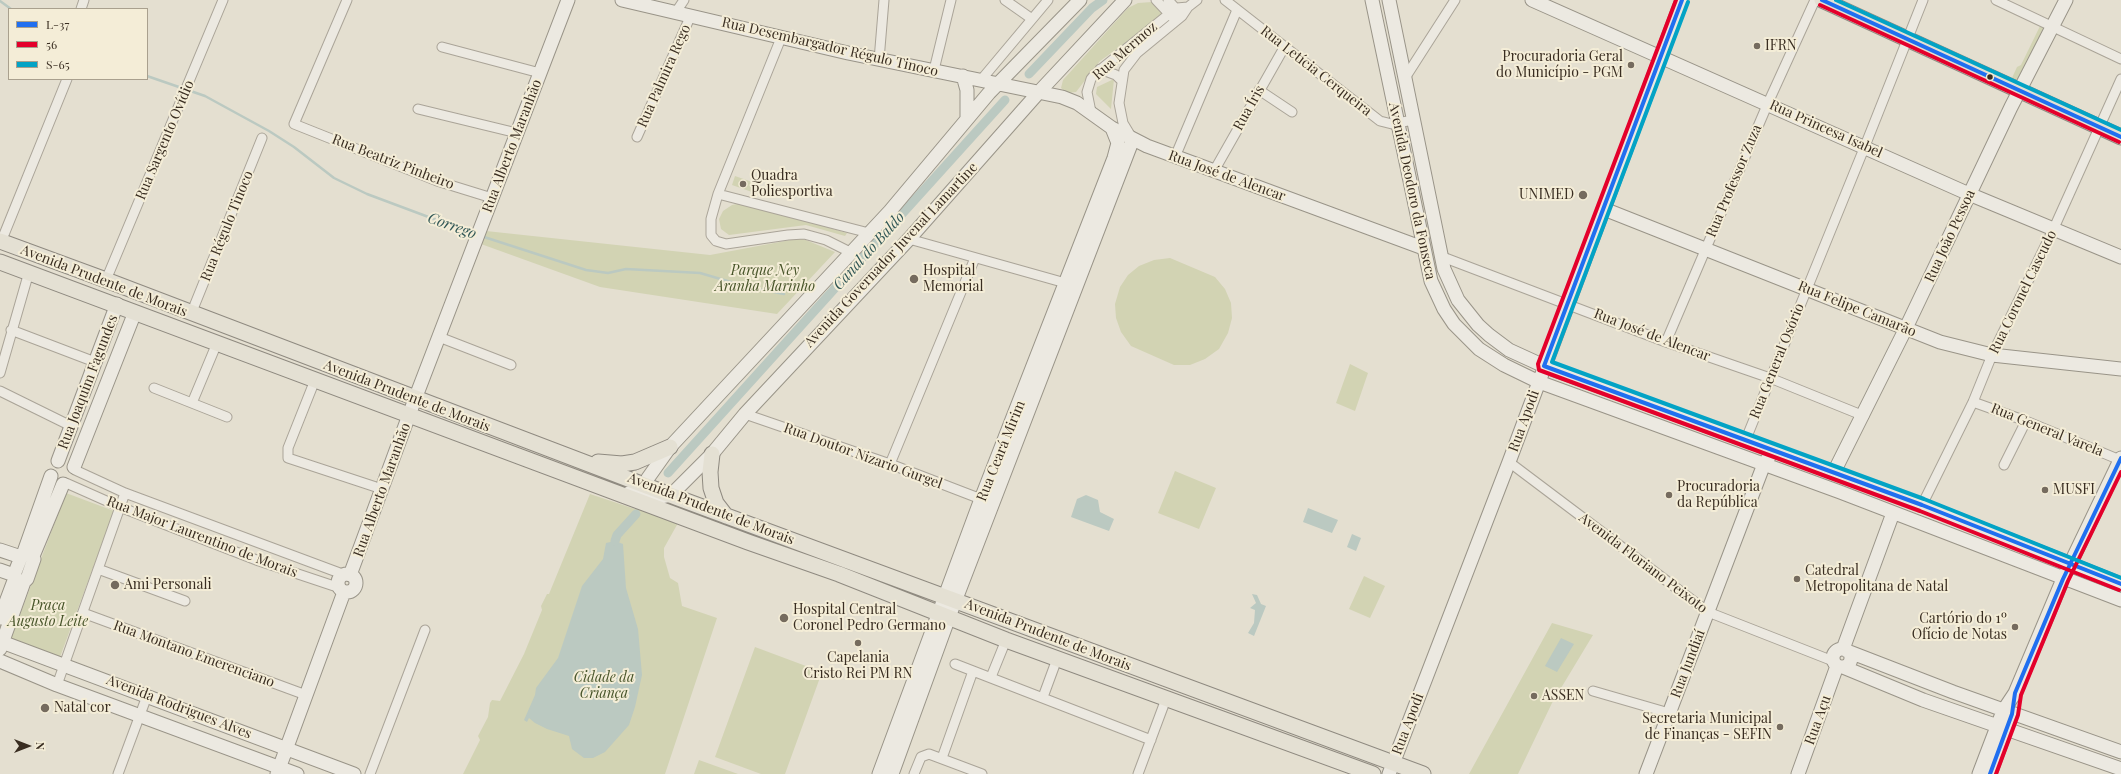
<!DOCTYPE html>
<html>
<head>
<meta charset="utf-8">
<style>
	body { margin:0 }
	#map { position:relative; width:2121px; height:774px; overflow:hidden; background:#e4dfd0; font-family:"Playfair Display",serif }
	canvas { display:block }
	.legend { position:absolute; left:8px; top:8px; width:140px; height:72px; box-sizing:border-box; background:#f4edd7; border:1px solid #a9a08e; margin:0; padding:5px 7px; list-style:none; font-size:12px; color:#392d21 }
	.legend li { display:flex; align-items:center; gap:8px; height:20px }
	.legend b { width:20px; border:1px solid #a9a08e }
	.north { position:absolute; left:8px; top:726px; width:40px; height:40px; -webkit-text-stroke:3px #f4edd7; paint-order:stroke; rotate:90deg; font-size:11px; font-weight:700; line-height:16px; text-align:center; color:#392d21 }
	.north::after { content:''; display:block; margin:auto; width:14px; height:18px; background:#392d21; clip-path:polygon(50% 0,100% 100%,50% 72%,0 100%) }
</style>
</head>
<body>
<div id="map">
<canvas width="2121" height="774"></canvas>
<ul class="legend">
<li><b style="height:5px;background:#206ff0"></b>L-37</li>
<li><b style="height:5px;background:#e4002b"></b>56</li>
<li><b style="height:5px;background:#03a3c5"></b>S-65</li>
</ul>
<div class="north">N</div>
</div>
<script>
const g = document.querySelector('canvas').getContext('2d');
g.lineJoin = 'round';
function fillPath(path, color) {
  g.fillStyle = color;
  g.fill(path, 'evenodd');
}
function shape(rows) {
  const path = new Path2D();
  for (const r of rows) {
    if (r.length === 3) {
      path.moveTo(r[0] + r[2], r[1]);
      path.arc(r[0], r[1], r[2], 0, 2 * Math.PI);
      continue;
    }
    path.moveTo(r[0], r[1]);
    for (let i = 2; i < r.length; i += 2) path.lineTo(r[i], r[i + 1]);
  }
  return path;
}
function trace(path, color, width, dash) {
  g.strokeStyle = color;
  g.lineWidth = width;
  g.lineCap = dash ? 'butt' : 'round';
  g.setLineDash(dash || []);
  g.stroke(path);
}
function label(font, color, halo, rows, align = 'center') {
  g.font = font + ' "Playfair Display",serif';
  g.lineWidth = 4;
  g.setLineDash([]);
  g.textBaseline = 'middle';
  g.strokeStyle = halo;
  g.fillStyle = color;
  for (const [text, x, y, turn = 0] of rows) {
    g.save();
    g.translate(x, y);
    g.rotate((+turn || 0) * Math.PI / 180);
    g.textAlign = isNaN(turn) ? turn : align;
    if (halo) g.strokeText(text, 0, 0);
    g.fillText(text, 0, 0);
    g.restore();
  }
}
const green = shape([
	[1152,2,1162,9,1162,17,1100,61,1076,92,1067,93,1061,88,1063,80,1128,8,1138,3],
	[2041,24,2048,28,2020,84,2011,80,2017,67,2021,65],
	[1114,79,1111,109,1096,94,1097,87],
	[735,176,755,183,752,192,732,185],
	[743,203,847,233,845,236,806,225,729,235,721,229,719,219,723,211,732,205],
	[486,231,710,255,801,238,835,252,777,314,600,287,481,244],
	[1170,258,1215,277,1225,289,1231,303,1232,318,1228,333,1219,349,1205,359,1190,365,1174,365,1131,346,1121,332,1116,318,1115,304,1120,287,1128,275,1139,266,1154,260],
	[1350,364,1368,373,1355,411,1336,403],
	[1175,471,1216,488,1199,529,1158,513],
	[66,493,114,511,60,657,11,638],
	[590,494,635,509,637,505,678,523,664,548,664,557,670,578,678,583,682,606,717,618,665,774,463,774,480,740,478,736,488,717,490,703,492,700,500,701,524,654,542,610,541,606,547,594,549,594],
	[1364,576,1385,586,1370,618,1349,609],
	[1552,623,1593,635,1552,703,1518,774,1469,774],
	[755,647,822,672,785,774,761,774,715,757],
	[699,760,738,774,694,774]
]);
const water = shape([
	[1086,495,1098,500,1100,512,1114,519,1109,531,1071,517,1077,499],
	[1308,508,1338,520,1332,533,1303,522],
	[1352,534,1361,538,1356,551,1347,547],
	[615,541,623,544,626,588,638,629,642,675,635,707,629,725,605,752,593,758,584,758,572,749,569,736,547,729,535,723,529,718,527,722,524,720,535,695,536,688,558,658,582,586,603,559,606,543],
	[1252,594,1257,595,1261,604,1266,606,1254,636,1248,633,1254,623,1255,610,1250,608,1256,603],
	[1561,638,1574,644,1557,672,1545,666]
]);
const stream = shape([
	[0,1,11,9],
	[147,76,205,96,269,131,294,147,334,178,367,194,474,234],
	[481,236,586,270,608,273,626,269,700,273,748,287,784,294]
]);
const canal = shape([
	[1029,74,1092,8,1103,0],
	[668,473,1005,100],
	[615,541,617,535,636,514]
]);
const street = shape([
	[347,0,294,124,437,181,492,198],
	[1005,0,1032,19],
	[1156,0,1173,18],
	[1168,0,1179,12],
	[1225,0,1380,121,1392,124,1413,120],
	[1996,0,2121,59],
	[81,9,84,0],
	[676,12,684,0],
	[781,38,718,194,711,219,711,235,716,241,726,244,788,235,804,234,826,240,850,252],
	[442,47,540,73],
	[879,60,884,0],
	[1100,69,1116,75,1121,80],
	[934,70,951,0],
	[1405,78,1455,0],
	[981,80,1048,0],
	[1259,90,1292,112],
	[418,109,517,133],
	[1091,112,1087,92,1091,79,1095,74,1169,14,1177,8,1188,7],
	[637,137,691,15],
	[1132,138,1123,123,1119,103,1124,70,1137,53,1182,16,1188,7,1197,0],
	[1175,157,1237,10],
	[1214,171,1285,46],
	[718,194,869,233],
	[909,239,1069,284],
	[1,242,67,79],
	[1440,256,1666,342,1770,378,1864,416],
	[106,280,223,0],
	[191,314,262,138],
	[11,330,95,362],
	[439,337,511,365],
	[1666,342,1768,103,1815,0],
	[0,373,29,272],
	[315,380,288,448,288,458,382,489],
	[154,388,227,417],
	[0,391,71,426],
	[1973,402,2026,421,2120,460],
	[192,403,217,343],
	[745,414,890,464,981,499],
	[1746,439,1865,146,1923,0],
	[1509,462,1708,612,1833,661],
	[890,464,975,258],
	[2004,465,2026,421],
	[75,470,125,493,345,575],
	[66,483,120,507,259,561,340,588],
	[1922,505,1973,402,1992,355,2054,228,2121,79],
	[98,569,185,601],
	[83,613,306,695],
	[955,664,1151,740],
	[991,677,1006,640],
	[57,685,125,493],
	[1593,691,1669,713],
	[1043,697,1057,659],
	[942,758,973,671],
	[118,774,147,696],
	[370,774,425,630],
	[914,774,921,757,929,754,982,774],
	[1138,774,1166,699]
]);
const secondary = shape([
	[622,0,848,53,1062,97,1077,103,1112,128,1147,146,1423,248],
	[1372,0,1431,281,1444,309,1454,324,1479,349,1504,365,1539,382,1840,492,2121,600],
	[1389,0,1444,269,1458,300,1478,325,1489,335,1509,350,1544,366,1922,505,2121,584],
	[1532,0,1969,194,2121,257],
	[963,76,967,90,967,118],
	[1604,209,1940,342,1992,355,2121,369],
	[58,461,117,304],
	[74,467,135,312],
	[1834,472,1905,330,2011,107,2066,0],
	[629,493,660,497,671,495,712,454,745,414,909,239,1039,92,1125,0],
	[651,494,647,485,648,478,670,447,890,211,989,93,1080,0],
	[0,550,21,557],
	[24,552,51,476],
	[33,556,63,484],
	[0,570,14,575],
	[347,583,9],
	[350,575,415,399,568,0],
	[0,618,15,578],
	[2,642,354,774],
	[1842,658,9],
	[0,649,24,582,27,579,34,559,33,556,28,553,24,552,21,557,14,575,17,580,24,582],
	[1843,649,1893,513],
	[1847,651,1953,692,2121,752],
	[0,661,57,685,297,774],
	[1843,667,1923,700,2121,769],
	[277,774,344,592],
	[879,774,981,499,1114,158,1118,143,1112,128],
	[892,774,949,617,1133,139],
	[1389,774,1509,462,1682,0],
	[1646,774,1764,464,1769,457],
	[1798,774,1837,666],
	[1979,774,2003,711,2015,693,2063,579,2121,458],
	[1990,774,2009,722]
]);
const primary = shape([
	[1822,0,2121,137],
	[0,241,106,280,678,498,1423,774],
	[0,262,748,542,839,574,1006,640,1373,774],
	[712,454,710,472,711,488,716,503,726,516],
	[598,462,622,464,635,462,670,447]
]);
const bus1 = shape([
	[1682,0,1544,366,1922,505,2121,584],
	[1822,0,2121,137],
	[1990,774,2012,714,2015,693,2063,579,2121,458]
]);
const bus2 = shape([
	[1676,0,1538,364,1539,370,1920,511,2119,590],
	[1820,5,2119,142],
	[1996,774,2018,715,2021,695,2068,581,2121,472]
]);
const bus3 = shape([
	[1836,0,2121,130],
	[1688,2,1552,362,1924,499,2121,578]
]);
const markers = [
	[1757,46,4,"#756b5e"],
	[1631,65,4,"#756b5e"],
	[1990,77,3.5,"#392d21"],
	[743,184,4,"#756b5e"],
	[1583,195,5,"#756b5e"],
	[914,279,5,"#756b5e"],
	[2045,490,4,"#756b5e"],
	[1669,495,4,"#756b5e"],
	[1797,579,4,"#756b5e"],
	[115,585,5,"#756b5e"],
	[784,618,5,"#756b5e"],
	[2015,627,4,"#756b5e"],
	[858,643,4,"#756b5e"],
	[1534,696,4,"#756b5e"],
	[45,708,5,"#756b5e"],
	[1780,727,4,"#756b5e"]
];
const poiNames = [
	["IFRN",1765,46],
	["Procuradoria Geral",1623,57,"right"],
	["do Município - PGM",1623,73,"right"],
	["Quadra",751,176],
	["Poliesportiva",751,192],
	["UNIMED",1574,195,"right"],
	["Hospital",923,271],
	["Memorial",923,287],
	["Procuradoria",1677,487],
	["da República",1677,503],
	["MUSFI",2053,490],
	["Catedral",1805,571],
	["Metropolitana de Natal",1805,587],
	["Ami Personali",124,585],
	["Hospital Central",793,610],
	["Coronel Pedro Germano",793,626],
	["Cartório do 1º",2007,619,"right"],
	["Ofício de Notas",2007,635,"right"],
	["Capelania",858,658,"center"],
	["Cristo Rei PM RN",858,674,"center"],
	["ASSEN",1542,696],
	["Natal cor",54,708],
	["Secretaria Municipal",1772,719,"right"],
	["de Finanças - SEFIN",1772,735,"right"]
];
const streetNames = [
	["Rua Desembargador Régulo Tinoco",830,47,13],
	["Rua Mermoz",1125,51,-41],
	["Rua Letícia Cerqueira",1316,71,38],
	["Rua Palmira Rego",664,76,-66],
	["Rua Íris",1249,108,-61],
	["Rua Princesa Isabel",1826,129,24],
	["Rua Sargento Ovídio",165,140,-67],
	["Rua Alberto Maranhão",512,146,-69],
	["Rua Beatriz Pinheiro",393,162,21],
	["Rua José de Alencar",1227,176,20],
	["Rua Professor Zuza",1734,181,-67],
	["Avenida Deodoro da Fonseca",1412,191,78],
	["Rua Régulo Tinoco",227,226,-68],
	["Rua João Pessoa",1950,236,-65],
	["Avenida Governador Juvenal Lamartine",891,255,-47],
	["Avenida Prudente de Morais",104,281,21],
	["Rua Coronel Cascudo",2023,292,-64],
	["Rua Felipe Camarão",1857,309,22],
	["Rua José de Alencar",1652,335,21],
	["Rua General Osório",1777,361,-68],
	["Rua Joaquim Fagundes",88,382,-69],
	["Avenida Prudente de Morais",407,396,21],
	["Rua Apodi",1524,421,-70],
	["Rua General Varela",2047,430,22],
	["Rua Ceará Mirim",1001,451,-68],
	["Rua Doutor Nizario Gurgel",863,456,20],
	["Rua Alberto Maranhão",382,490,-70],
	["Avenida Prudente de Morais",711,509,21],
	["Rua Major Laurentino de Morais",202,537,21],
	["Avenida Floriano Peixoto",1643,563,37],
	["Avenida Prudente de Morais",1048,635,21],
	["Rua Montano Emerenciano",194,654,20],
	["Rua Jundiaí",1688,664,-69],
	["Avenida Rodrigues Alves",179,707,21],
	["Rua Açu",1818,720,-70],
	["Rua Apodi",1408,724,-69]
];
const parkNames = [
	["Parque Ney",765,271],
	["Aranha Marinho",765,287],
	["Praça",48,606],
	["Augusto Leite",48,622],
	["Cidade da",604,678],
	["Criança",604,694]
];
const waterNames = [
	["Corrego",452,226,20],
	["Canal do Baldo",869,251,-48]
];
fillPath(green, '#d2d3b3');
fillPath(water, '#bbc9c1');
trace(stream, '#bbc9c1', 2.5);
trace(canal, '#bbc9c1', 9);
trace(street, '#aaa498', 11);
trace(secondary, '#999488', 15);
trace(primary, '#8f8a80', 17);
trace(street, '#ece9e1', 9);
trace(secondary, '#ece9e1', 13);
trace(primary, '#e4e0d3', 15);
trace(bus1, '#206ff0', 4);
trace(bus2, '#e4002b', 4);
trace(bus3, '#03a3c5', 4);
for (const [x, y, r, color] of markers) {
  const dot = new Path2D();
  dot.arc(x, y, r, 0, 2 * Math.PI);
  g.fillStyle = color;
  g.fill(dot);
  trace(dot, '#f4edd7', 1.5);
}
label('14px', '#392d21', '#f4edd7', poiNames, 'left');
label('14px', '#392d21', '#f4edd7', streetNames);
label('italic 14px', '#475429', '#f4edd7', parkNames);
label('italic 15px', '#315756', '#f4edd7', waterNames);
</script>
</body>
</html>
